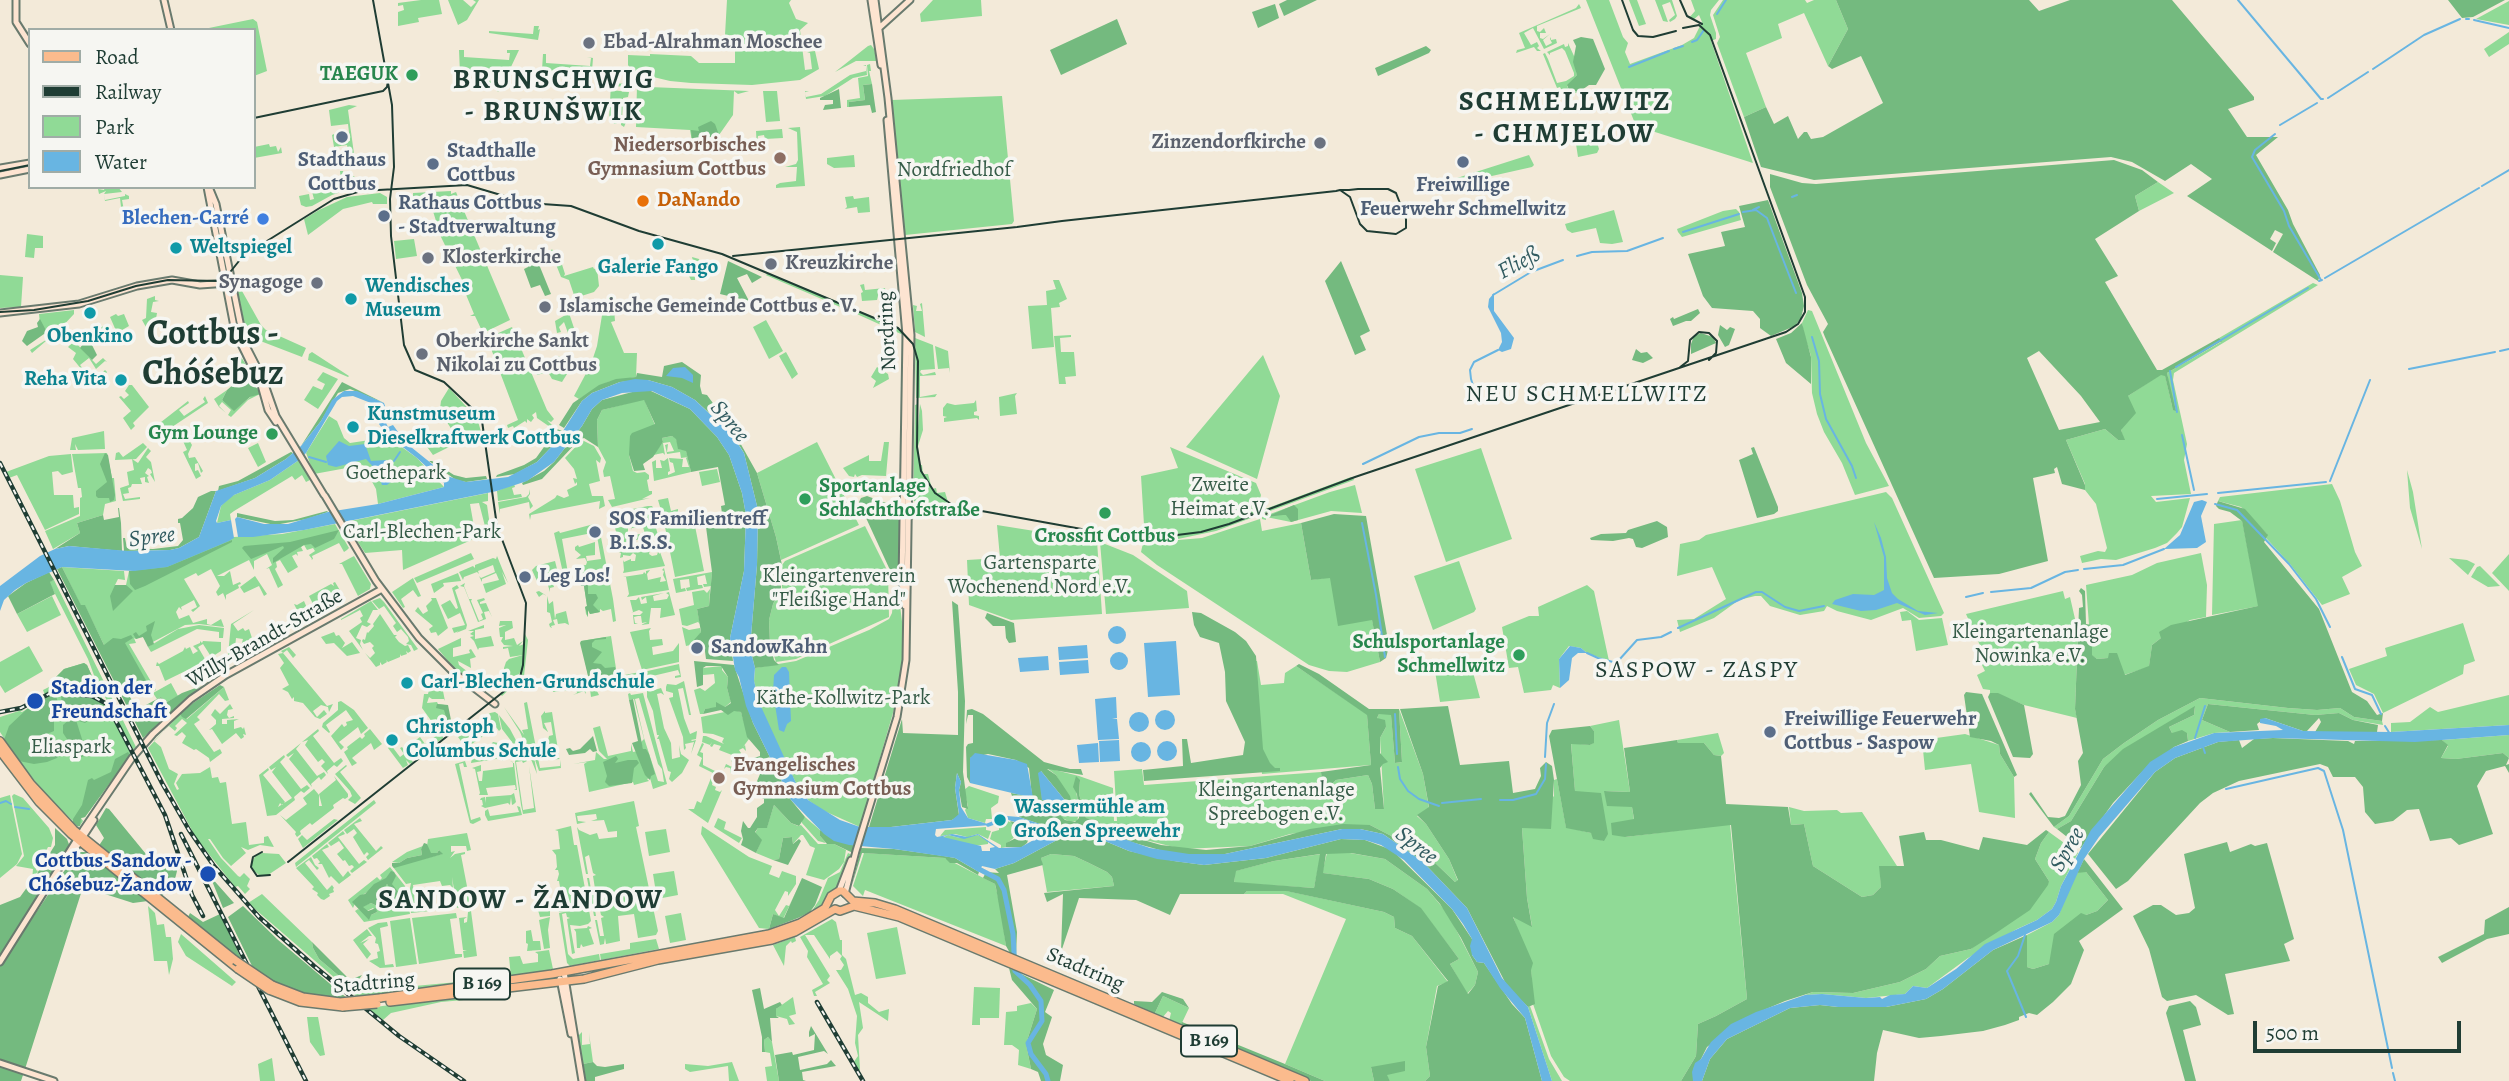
<!DOCTYPE html>
<html>
<head>
<meta charset="utf-8">
<style>
	body { margin:0 }
	#map { position:relative; width:2509px; height:1081px; overflow:hidden; background:#f3ead9; font-family:Alegreya,serif }
	canvas { display:block }
	.legend { position:absolute; left:28px; top:28px; width:228px; height:161px; box-sizing:border-box; background:#f6f6f2; border:2px solid #a0aca6; margin:0; padding:9px 12px; list-style:none; font-size:21px; color:#1f3d34 }
	.legend li { display:flex; align-items:center; gap:14px; height:35px }
	.legend b { width:35px; border:2px solid #a0aca6 }
	.scale { position:absolute; left:2253px; top:1021px; width:208px; height:32px; box-sizing:border-box; border:4px solid #1f3d34; border-top:0; padding-left:9px; font-size:21px; line-height:24px; white-space:nowrap; color:#1f3d34; -webkit-text-stroke:5px #f6f6f2; paint-order:stroke }
</style>
</head>
<body>
<div id="map">
<canvas width="2509" height="1081"></canvas>
<ul class="legend">
<li><b style="height:9px;background:#fbbb8d"></b>Road</li>
<li><b style="height:9px;background:#1f3d34"></b>Railway</li>
<li><b style="height:19px;background:#90da96"></b>Park</li>
<li><b style="height:19px;background:#68b5e2"></b>Water</li>
</ul>
<div class="scale">500 m</div>
</div>
<script>
const g = document.querySelector('canvas').getContext('2d');
g.lineJoin = 'round';
function fillPath(path, color) {
  g.fillStyle = color;
  g.fill(path, 'evenodd');
}
function shape(rows) {
  const path = new Path2D();
  for (const r of rows) {
    if (r.length === 3) {
      path.moveTo(r[0] + r[2], r[1]);
      path.arc(r[0], r[1], r[2], 0, 2 * Math.PI);
      continue;
    }
    path.moveTo(r[0], r[1]);
    for (let i = 2; i < r.length; i += 2) path.lineTo(r[i], r[i + 1]);
  }
  return path;
}
function trace(path, color, width, dash) {
  g.strokeStyle = color;
  g.lineWidth = width;
  g.lineCap = dash ? 'butt' : 'round';
  g.setLineDash(dash || []);
  g.stroke(path);
}
function label(font, color, halo, rows, align = 'center') {
  g.font = font + ' Alegreya,serif';
  g.lineWidth = 7;
  g.setLineDash([]);
  g.textBaseline = 'middle';
  g.strokeStyle = halo;
  g.fillStyle = color;
  for (const [text, x, y, turn = 0] of rows) {
    g.save();
    g.translate(x, y);
    g.rotate((+turn || 0) * Math.PI / 180);
    g.textAlign = isNaN(turn) ? turn : align;
    if (halo) g.strokeText(text, 0, 0);
    g.fillText(text, 0, 0);
    g.restore();
  }
}
const green = shape([
	[421,0,439,0,442,14,418,18,419,22,398,26,398,12,404,10,403,5,398,6,398,3],
	[448,0,463,0,471,7,476,2,473,0,479,0,467,20,458,25],
	[727,0,791,0,789,3,796,19,808,23,800,30,805,70,812,69,810,53,807,52,815,51,819,69,800,80,752,85,691,83,670,81,649,76,635,76,628,65,628,55,650,56,650,54,691,56,699,63,735,63,735,36,725,35],
	[933,0,981,0,982,16,921,22,920,14],
	[1586,0,1609,0,1623,37,1628,43,1625,52,1630,64,1682,45,1694,38,1702,22,1699,15,1693,20,1689,18,1695,11,1691,0,1719,0,1711,10,1710,15,1716,33,1716,39,1711,41,1753,163,1636,126],
	[1629,0,1637,0,1646,24,1639,26],
	[1655,0,1672,0,1677,16,1675,19,1670,22,1669,20,1675,15,1670,2,1662,5,1668,22,1663,21],
	[1723,0,1805,0,1807,3,1814,0,1836,0,1848,29,1828,66,1804,13,1778,24,1782,38,1746,53,1766,107,1744,117,1717,43,1720,37,1713,15],
	[2509,1,2509,25,2476,19],
	[1579,4,1581,8,1537,26,1537,31,1540,32,1544,28,1546,33,1540,33,1540,38,1543,39,1550,34,1543,40,1546,46,1552,43,1550,39,1551,37,1551,40,1556,39,1557,43,1544,49,1533,28,1524,33,1531,45,1537,42,1539,46,1537,48,1541,51,1537,51,1534,47,1516,53,1517,50,1525,48,1519,33,1576,8],
	[253,19,257,22,267,71,254,76,254,30,199,30],
	[534,26,539,26,538,30,540,29,538,40,489,33,489,31,533,34],
	[2509,32,2509,44,2489,57,2484,49],
	[1568,43,1574,56,1577,75,1567,86,1569,90,1579,92,1564,96,1560,87,1557,88,1543,54,1545,53,1548,59,1557,83,1566,81,1574,76,1574,73,1565,51,1562,48,1550,53,1550,55,1547,52,1564,44,1565,47,1568,46],
	[871,45,874,49,877,61,856,61,835,72,868,46],
	[459,50,464,50,464,57,509,60,510,53,507,53,507,50,519,50,510,69,460,73],
	[543,54,546,54,546,63,590,66,591,58,587,57,593,58,592,71,589,73,542,70],
	[870,64,871,71,869,71,872,84,863,85,865,100,849,102,849,107,847,107,847,100,860,98,858,78,868,76,867,65],
	[863,65,866,65,867,75,853,78,825,96,806,99,805,91,809,91,805,92,806,97,821,94,850,75,866,71,866,66],
	[505,79,498,92,496,87,470,87,470,83],
	[611,83,629,84,629,87,611,86,611,90,629,92,628,97,623,98,622,119,627,120,624,127,621,125,621,122,614,124,613,121,609,121],
	[637,85,649,87,749,91,738,94,734,91,733,115,719,135,692,141,690,130,636,127],
	[763,91,777,91,780,121,766,122],
	[1002,96,1014,221,1012,224,905,235,892,100],
	[349,105,357,106,348,110,355,161,351,162,347,145,334,147,332,135,334,134,335,142,350,141,348,124,331,126,329,110],
	[800,127,805,186,776,188,776,185,780,183,796,181,797,167,785,167,796,164,798,160,797,132,788,128],
	[782,129,783,138,765,139,764,135,758,136,757,143,765,148,757,148,756,131],
	[1596,139,1599,149,1597,153,1578,157,1576,144],
	[269,144,270,147,276,146,278,152,281,147,282,153,254,158,254,147],
	[854,155,855,167,834,168,827,164,827,158],
	[1529,155,1534,165,1532,167,1465,182,1458,181,1457,178],
	[340,171,343,171,345,178,354,176,355,178,346,180,347,183,355,182,356,187,332,195,312,206,306,207,301,205,299,196,309,194,310,200,314,199,311,188,341,182],
	[2158,182,2174,193,2139,211,2135,196],
	[105,187,118,187,122,192,104,194,105,200,125,196,125,194,129,196,129,199,122,200,125,216,122,216,120,198,105,201,104,194,106,191,99,194,98,189,104,190],
	[451,191,451,194,456,192,510,320,483,333,475,316,470,316,474,314,462,285,464,284,441,237,432,208,427,203,413,203,413,193],
	[380,193,387,197,387,204,373,204,372,202,343,209,308,235,304,219,319,210,347,197],
	[853,196,854,199,869,197,870,212,858,213,857,207,845,209,847,207,845,197],
	[1736,209,1739,212,1741,220,1682,237,1678,232,1677,229,1723,211],
	[1614,210,1623,242,1612,244,1600,243,1596,228,1572,233,1567,230,1565,224],
	[27,234,43,236,43,248,35,248,34,258,25,257],
	[414,239,417,256,396,259,394,241],
	[552,249,556,258,555,253,559,255,565,274,564,276,593,267,594,269,597,268,599,286,594,292,575,298,569,280,561,277,555,262,548,264,544,254,549,263,555,261,552,252,550,252],
	[692,257,699,259,700,263,696,265,694,262,694,266,702,265,702,268,695,266,683,268,689,269,692,272,692,268,695,268,696,273,692,274,697,275,699,280,695,275,695,280,691,280,689,276,692,275,678,274,678,266,685,265,685,262,693,261],
	[733,261,766,275,768,273,848,306,845,309],
	[0,275,23,277,21,307,0,308],
	[1053,280,1059,280,1067,299,1059,303,1060,307,1051,308,1054,347,1032,349,1028,306,1047,305,1046,291,1056,289],
	[2313,283,2318,285,2174,373,2173,380,2187,444,2184,460,2191,494,2151,496,2156,502,2190,498,2182,527,2177,533,2167,543,2155,548,2116,560,2101,559,2082,563,2080,556,2098,551,2105,552,2107,548,2096,504,2085,490,2085,484,2066,440,2105,429,2118,440,2124,440,2121,430,2128,396,2161,374,2165,375,2173,410,2167,373,2221,342,2219,338],
	[864,284,865,290,885,288,886,295,878,296,877,300,862,301,861,293,863,292,860,285],
	[242,291,261,325,266,330,306,348,302,357,250,337,245,328,238,292],
	[155,296,155,300,159,301,153,302,151,312,157,313,155,325,147,329,142,320,146,318,147,299],
	[613,296,615,321,611,322,624,353,637,353,636,377,608,382,579,399,574,396,591,364,597,346,604,303,608,298],
	[922,303,925,337,915,332,913,305,917,306,916,311,922,311,920,304],
	[850,307,897,327,901,330,901,334,848,310],
	[74,310,74,314,60,329,32,353,30,350,49,338,40,324,39,314],
	[1808,310,1812,311,1866,443,1889,486,1855,495,1842,463,1824,432,1817,414,1812,393,1811,356,1804,334,1802,323],
	[569,313,575,331,568,333,564,322,559,327,561,332,557,333,555,321],
	[116,314,118,316,124,314,129,326,117,333,110,317],
	[766,320,783,351,769,359,753,327],
	[108,324,112,335,100,343,95,330],
	[512,327,547,410,554,419,551,422,547,420,552,425,550,427,537,418,536,412,532,415,534,418,531,422,527,419,527,423,525,421,514,428,513,426,508,428,507,425,518,420,487,338],
	[1071,335,1071,337,1060,338,1061,352,1074,352,1076,376,1065,377,1066,384,1059,384,1054,336],
	[915,338,933,345,935,369,921,370,920,372,923,375,935,372,936,375,920,376,920,397,937,394,935,397,916,398],
	[74,341,96,364,103,358,107,362,105,361,96,369,89,358,80,365,96,386,101,381,98,377,105,370,107,372,98,387,96,387,73,359,76,353,68,347],
	[935,346,948,351,950,373,949,368,938,369],
	[312,352,349,376,348,377,308,360,309,354],
	[786,352,798,374,792,379,779,356],
	[1263,355,1280,396,1257,479,1186,447],
	[558,356,563,359,563,356,568,370,566,367,567,374,562,382,552,379,548,372,537,375,532,364,543,362,544,366,541,367,539,364,534,366,537,372,543,372,552,368,550,364,548,367,547,362,545,362],
	[241,357,253,375,256,384,258,387,260,394,248,400,231,417,228,415,231,410,222,402,219,406,226,413,219,407,214,399,227,390,222,400,234,410,253,395,258,388,248,372,237,360,235,360],
	[877,367,888,374,889,379,873,388,876,381,871,377],
	[323,372,338,379,318,409,304,400,313,386,322,390,325,384,317,380],
	[129,385,132,385,149,407,133,423,135,426,131,430,123,418,131,411,119,397,121,396,124,399,129,395,125,391],
	[449,388,477,418,482,435,459,442,433,455,417,433,424,429,433,443,437,443,452,430,443,416,439,416,441,401],
	[1017,393,1015,396,1017,414,1000,416,999,397],
	[205,396,208,403,160,435,156,426,188,401,189,403,179,410,184,416,205,402,203,399],
	[644,399,655,425,629,455,633,471,637,473,645,472,649,475,649,479,647,480,649,491,652,491,652,494,642,499,650,498,612,507,608,500,615,499,610,476,604,477,603,471,606,462,598,447,597,420,602,410],
	[976,400,977,411,974,412,974,415,979,416,979,420,977,418,944,422,944,418,947,417,943,416,943,408,947,403,955,405,974,403],
	[918,404,918,427,920,404,922,411,923,430,918,446,920,465,922,465,923,474,928,474,932,489,936,488,937,493,945,492,948,502,944,505,944,508,914,501,913,498,915,409,915,405],
	[329,416,337,421,344,438,350,443,370,440,381,428,392,440,417,458,444,487,378,504,376,489,363,465,314,474,306,453],
	[104,431,105,449,78,450,75,444,76,450,70,450,72,438],
	[672,436,676,438,679,449,686,450,691,472,654,481,652,462,656,460,656,468,662,468,660,460,664,461,668,458,670,471,668,472,668,475,675,472,673,463,670,462,669,458,683,459,682,467,689,467,686,458,688,457,681,458,680,452,667,454,665,445,668,444,667,452,674,451,670,442,663,443,665,455,663,453,653,455,663,442,662,438],
	[187,437,192,445,188,454,189,458,195,457,203,471,201,473,198,463,195,464,195,471,198,470,201,476,196,479,183,452,187,450,183,441],
	[582,440,594,446,601,458,600,463,596,460,600,481,589,484,592,496,603,496,605,506,599,509,600,501,554,510,531,515,530,520,529,514,555,498,557,495,564,498,569,496,567,490,577,485,577,482,575,484,573,478,577,479,574,469,565,458],
	[817,442,859,525,781,560,776,537,757,473],
	[884,442,889,442,886,476,862,475,857,477,855,474,854,477,849,476,843,468,869,455,869,461,881,461],
	[143,443,147,447,136,459,115,460,116,453,119,452,123,457],
	[258,443,266,462,258,467,248,448],
	[1170,447,1256,483,1261,495,1257,512,1351,477,1353,477,1354,480,1216,531,1178,539,1145,541,1141,476,1178,468],
	[148,448,151,451,146,457,151,462,155,482,150,474,152,473,151,470,148,468,145,473,149,476,147,477,149,483,145,482,145,484,145,477,140,478,142,484,132,484,131,487,128,488,129,493,123,494,125,499,140,497,140,499,123,501,120,488,129,485,127,472,134,470,132,459,138,463],
	[1481,448,1512,539,1446,562,1415,469],
	[107,453,112,478,114,478,116,501,105,504,103,515,77,523,80,533,53,549,45,531,80,516,80,498,82,497,81,488,78,488,72,454],
	[71,454,73,472,62,475,58,471,52,472,54,495,73,495,74,508,79,507,79,514,45,530,17,475,9,478,6,472,49,456],
	[299,460,310,480,306,482,302,475,295,480,292,476,234,511,230,514,231,520,217,523,221,506,229,497,270,480],
	[717,469,720,482,702,486,699,472],
	[2407,470,2413,492,2422,549,2410,508],
	[514,484,515,487,512,488,514,495,521,494,522,497,498,501,497,491],
	[2332,484,2340,501,2355,552,2362,566,2342,577,2350,594,2322,605,2290,564,2266,538,2267,534,2241,507,2218,501,2220,497],
	[1355,485,1362,513,1331,511,1291,522,1266,517,1266,520,1262,519,1262,517,1330,492],
	[529,489,530,494,528,497,533,506,530,509,529,502,500,509,500,514,498,502,526,497,529,494],
	[1886,492,1892,498,1944,613,1941,616,1919,618,1903,608,1871,620,1837,611,1827,606,1824,611,1800,615,1770,606,1761,596,1755,596,1739,600,1714,618,1680,632,1677,620,1694,619,1726,599,1712,567,1677,576,1680,544,1699,540,1706,535],
	[488,493,488,501,482,502,487,505,491,533,487,534,479,503,470,504,476,538,403,570,402,550,365,553,345,522],
	[668,498,671,511,678,509,678,514,663,517,658,500],
	[648,506,652,506,654,509,654,519,613,526,615,523,611,515,614,510,616,509,617,512],
	[693,516,704,571,675,577,664,522],
	[1260,519,1262,531,1301,523,1311,580,1330,577,1372,619,1380,662,1347,672,1329,671,1309,665,1157,565,1141,552,1143,543,1202,538],
	[2242,520,2259,606,2212,615,2214,524],
	[654,521,660,542,655,543,655,536,621,543,622,549,618,550,620,546,615,528,628,526,628,535,641,534,643,532,645,534,643,527,632,528,632,530,631,525,633,527,633,524,637,526,637,524],
	[335,524,349,548,347,550,344,552,339,543,312,556,313,559,311,560,312,559,309,555,315,551,313,548,307,550,304,545,301,547,303,551,297,552,298,556,296,554,292,556,298,567,288,573,280,560,276,562,277,567,275,569,283,585,278,588,269,568,266,569,272,565,267,554,254,561,254,570,249,560,217,576,224,576,230,571,233,585,240,582,241,584,238,585,239,588,226,595,226,600,223,593,218,596,216,592,220,586,211,569,198,576,196,573,184,579,200,606,193,612,191,610,197,607,194,600,181,607,182,610,179,607,176,612,179,619,189,615,193,623,207,619,207,624,211,625,221,619,224,627,199,624,185,625,149,644,142,636,136,639,134,638,136,643,129,644,156,690,152,692,137,666,104,645,85,606,81,606,62,567,124,571,125,580,118,579,115,585,126,585,129,571,134,571,234,537,282,534],
	[594,524,595,529,591,530,592,533,562,539,568,573,563,573,554,533,559,531,560,533],
	[997,525,1097,541,1102,614,1011,620,969,605,967,560,1000,558],
	[865,526,888,572,889,617,796,659,776,662,770,644,769,620,773,604,782,588,782,565,785,561],
	[600,532,613,599,616,621,613,622,611,609,603,611,600,609,600,612,590,614,588,610,588,617,586,614,585,607,587,606,584,586,581,586,580,580,583,580,582,575,579,575,577,566,586,565,587,562,585,558,576,559,581,555,575,550,575,547,578,545,579,547,595,542,595,555,586,556,587,561,601,559,597,536],
	[1100,542,1133,555,1187,591,1189,608,1106,614],
	[651,546,649,554,652,556,657,555,658,552,660,554,660,552,665,566,623,573,624,570,623,560,620,560,623,560,624,562,631,559,631,561,635,561,636,555,633,553,630,556,623,555,623,557,620,558,621,553,619,552,632,549,633,552,633,549,640,550,641,547],
	[471,553,474,559,417,583,414,578],
	[2201,553,2207,585,2206,617,2190,620,2161,638,2152,645,2149,667,2124,675,2109,658,2097,659,2091,655,2092,625,2089,625,2086,585,2132,575,2157,563],
	[2509,554,2509,591,2492,573],
	[354,556,371,584,370,589,358,596,342,564,339,564],
	[497,556,508,583,502,572,506,584,486,593,483,584,499,580,496,573,482,579,482,582,479,576,481,578,495,572,493,565,478,571,479,574,477,572,464,577,463,580,459,572,473,566,475,568,475,565,493,558,496,559],
	[2449,558,2467,560,2475,564,2468,575],
	[555,561,560,581,553,583,554,587,550,588,550,592,547,582,542,579,537,581,532,570,536,566],
	[1459,561,1476,609,1474,612,1433,630,1414,576],
	[2480,566,2500,586,2488,587,2471,577,2477,567],
	[664,568,669,590,627,597,629,594,626,577,623,577,643,574,644,572,646,574,646,571,650,570,647,574,648,580,661,577,660,582,666,581,663,575,664,571,662,570],
	[712,572,711,586,704,587,703,584,707,584,705,575,697,577,698,585,702,585,703,588,687,591,686,588,690,587,689,579,680,580,681,589,685,588,686,591,676,593,673,579],
	[458,573,461,581,443,583,444,586,434,593,431,584],
	[255,576,267,594,264,596,259,586,244,593,240,587],
	[413,578,421,596,418,597,413,590,401,599,405,607,403,608,392,592],
	[54,580,136,747,133,750,95,678,88,659,49,582],
	[335,582,341,592,327,600,340,594,319,607,319,610,317,606,314,605,301,612,302,614,299,614,294,604,297,605,304,601,307,608,313,604,309,596,331,584,334,586,333,583],
	[465,583,464,586,469,599,472,599,471,601,479,621,483,619,481,614,483,613,477,600,484,598,485,600,480,602,480,604,486,603,492,617,489,611,484,612,486,619,478,622,464,587,460,586],
	[457,585,459,588,455,590,467,625,466,629,456,633,459,631,454,633,452,628,465,625,460,613,448,619,441,605,450,600,456,609,458,608,452,588],
	[1587,585,1594,591,1609,661,1587,653,1581,648,1569,646,1559,659,1560,688,1553,685,1551,690,1524,693,1518,667,1509,668,1502,627,1529,616,1539,616,1538,607],
	[710,589,709,606,697,609,700,624,698,622,687,626,682,625,679,609,694,605,692,592,704,590,707,593],
	[539,591,547,596,549,604,553,601,555,619,556,614,566,611,569,625,565,623,558,624,557,619,553,620,555,625,551,626,552,628,550,627,549,624,552,622,550,613,547,612,547,596,543,594,539,597,536,592],
	[2063,591,2065,599,2070,597,2078,632,2075,709,2077,718,2024,705,1998,694,1990,693,1990,690,1983,689,1977,675,1985,671,1980,661,1986,659,1966,614],
	[669,592,675,615,660,618,661,608,651,608,649,624,641,625,647,622,642,623,641,616,638,616,634,617,635,623,638,624,634,624,633,615,640,615,643,612,639,610,631,613,633,612,630,600,628,600,636,600,639,597,641,604,647,603,646,597,642,600,641,597,664,593,653,596,654,601,667,599,669,595,666,593],
	[52,596,61,615,27,632,17,614],
	[431,598,436,598,448,628,438,636,436,632,431,633,429,629,433,626,415,611,418,607,423,614,428,611,426,606,432,600],
	[899,598,903,629,903,660,897,699,860,827,822,810,808,800,796,783,762,713,754,681,755,668,796,661,869,630,889,619,892,613,893,602],
	[377,599,380,598,384,602,418,649,414,651,411,645,406,644,409,641,408,637,401,629,397,632,393,626,396,623,384,606,379,609,372,601],
	[371,601,378,610,373,610,367,622,371,624,367,627,362,625,356,638,361,640,360,644,363,650,349,631,362,622,360,618,363,616,360,610,341,620,341,619],
	[254,610,233,624,238,631,243,628,245,631,249,629,252,638,257,639,257,642,240,650,243,639,236,638,235,648,238,652,228,655,231,624],
	[1907,611,1919,620,1942,618,1948,645,1916,651,1911,620,1902,621,1900,612],
	[380,614,394,635,397,635,395,637,399,642,405,646,408,645,411,651,408,653,406,651,407,654,401,656,400,654,400,657,388,662,386,660,387,662,382,665,380,662,380,665,376,667,365,653,370,658,375,653,372,648,374,646,370,642,364,644,362,641,363,639,365,640,367,632,368,633,374,626,373,624],
	[500,621,512,621,513,628,505,632,505,640,514,638,517,645,523,641,519,646,524,644,525,634,528,640,524,676,502,696,500,694,518,678,522,669,516,679,505,681,504,668,506,662,509,659,523,655,510,657,508,648,503,649,503,647,513,646,504,645,501,641,503,637,500,637,499,628,506,625,499,626],
	[2463,623,2475,661,2464,665,2463,674,2383,713,2374,694,2356,685,2349,669,2387,656,2385,648],
	[199,625,224,628,223,638,219,638,219,632,197,629,151,652,148,647,178,629],
	[484,625,484,628,475,630,475,639,491,636,494,646,479,648,478,650,474,641,470,637,474,636,470,634,474,631,468,631],
	[682,627,689,630,700,628,701,632,696,643,699,643,686,646],
	[651,628,649,631,650,640,662,639,663,645,652,647,653,655,673,651,679,643,679,662,642,670,630,632],
	[334,632,336,636,339,635,345,643,342,648,352,642,360,653,347,656,334,643,326,644,321,637],
	[611,636,617,675,589,680,581,641],
	[461,638,461,646,453,648,453,657,470,653,469,650,471,649,476,657,470,659,471,668,458,661,459,665,468,672,465,676,453,667,438,649],
	[200,641,202,643,203,641,221,642,221,651,210,658,210,655,203,644,198,647,205,659,208,660,165,681,159,666,156,666,157,662,159,664,183,651,185,647,186,649,190,647,193,654,198,651,193,646,200,643],
	[29,646,43,671,5,693,0,685,0,662],
	[289,647,296,655,293,658,287,650,283,653,327,706,333,704,329,712,328,707,321,705,313,711,317,717,324,710,327,714,320,719,315,717,303,703,294,701,294,697,292,699,288,692,282,689,289,685,280,668,284,663,278,654,283,653,281,651],
	[1254,661,1257,661,1261,685,1284,683,1285,673,1296,666,1367,714,1371,765,1262,774],
	[84,663,87,665,104,702,131,754,85,817,81,818,83,821,79,827,46,795,19,761,0,732,0,717,25,709,20,712,22,712,46,698,43,690,55,684,54,679,64,669],
	[679,664,681,677,675,678,675,676,680,675,678,670,644,678,643,672],
	[1471,665,1480,698,1440,702,1435,671],
	[722,666,722,670,728,677,727,688,731,702,725,707,705,709,703,714,700,714,694,690,700,688,705,691,715,683,714,674,703,675,703,668],
	[640,672,642,677,595,687,599,695,591,697,589,682],
	[684,681,691,715,689,715,683,688,678,689,684,718,690,734,697,731,696,739,691,740,692,741,696,740,691,754,694,742,685,744,686,748,684,750,683,737,669,698,673,697,673,693,666,691,666,687,667,684,676,685],
	[584,682,586,694,584,691,573,695,577,693,576,689,553,692,552,685],
	[171,683,178,696,167,702,161,697,157,699,153,693],
	[430,686,442,686,445,701,444,699,432,699,429,697,427,703,437,702,438,704,445,705,452,730,443,735,443,738,414,760,405,748,420,737,425,744,440,733,422,708,424,694,428,694],
	[224,687,229,700,225,701,219,694,197,717,200,720,194,724,214,752,220,749,222,753,210,762,209,758,196,749,194,750,182,743,186,736,182,732,177,736,174,735,187,723,182,719,175,726,177,728,175,731,169,726,154,741,161,747,169,769,178,774,174,784,177,790,179,789,176,783,182,774,200,773,210,767,212,778,218,777,220,783,226,782,232,824,246,822,249,845,264,843,264,837,268,836,274,847,260,845,248,850,241,847,246,853,231,866,223,858,210,839,208,839,221,858,238,876,240,877,244,873,250,879,247,886,250,889,245,894,238,886,235,887,196,838,148,748,180,714,187,719],
	[650,688,651,691,661,688,664,695,661,693,657,694,664,728,671,743,672,759,680,757,679,745,681,754,689,760,682,773,672,782,669,779,671,772,668,771,659,739,657,739,659,735,657,735,653,711,647,697,647,690],
	[630,693,631,695,643,693,667,784,653,789,650,778,647,779,649,781,634,785,633,782,589,792,584,764,587,762,573,764,595,760,596,752,604,759,607,759,599,751,593,728,600,726,608,756,631,751,631,744,633,752,643,750,641,742,644,739,634,699,629,700,628,694],
	[639,698,658,764,662,769,664,782,658,781,644,738,635,699],
	[2509,695,2509,725,2391,732,2391,723,2410,722,2430,707,2438,712],
	[2200,698,2288,708,2317,710,2340,708,2354,717,2382,721,2383,725,2353,720,2339,713,2315,715,2208,704,2202,720,2230,732,2214,733,2188,741,2187,733,2172,733,2169,727,2194,715,2195,707,2104,767,2071,821,2057,829,2054,827,2069,816,2103,759,2124,743,2158,720],
	[341,701,354,710,368,728,361,734,358,727,339,742,344,747,341,750,331,736,342,724,344,727,347,725,346,722,353,720,346,710,326,725,330,732,329,733,322,727,323,723,338,710,338,702],
	[527,702,540,768,560,766,560,760,561,768,539,771,534,757,537,774,520,732,504,707,524,735,522,730,528,729,524,703],
	[230,704,233,709,228,710,227,715,229,718,234,716,234,718,222,719,222,724,227,724,227,720,239,719,234,721,234,729,241,727,243,729,244,727,246,735,243,734,244,737,241,739,236,733,222,744,212,729,209,730,216,724,216,720,211,715,215,709,220,714],
	[1399,709,1423,774,1429,808,1417,816,1426,824,1449,859,1458,881,1455,882,1430,858,1425,860,1403,842,1370,825,1290,834,1250,846,1182,849,1133,837,1103,826,1096,820,1086,818,1079,794,1080,780,1076,789,1079,813,1077,821,1071,822,1046,811,1047,808,1059,809,1072,804,1056,775,1047,768,1079,776,1113,788,1114,821,1117,821,1114,771,1142,769,1144,785,1321,772,1323,791,1336,780,1368,775,1372,784,1375,809,1384,809,1380,738,1386,727,1377,718,1379,714,1391,714,1395,763,1402,762],
	[734,710,741,712,749,739,743,747,745,745,746,751,743,748,739,750,741,753,730,773,730,768,726,767,724,769,726,764,732,767,733,762,731,761,732,755,719,750,721,746,714,744,712,747,710,746,712,742,710,745,702,742,703,736,706,736,724,744,722,742,724,738,713,734,703,733,701,717],
	[545,711,545,713,552,712,559,756,557,754,557,757,560,759,547,760,544,738,548,740,549,736,553,735,551,722,544,723,548,732,543,728,541,716],
	[495,712,498,714,501,729,499,731,496,727,469,746,465,738,461,741,458,737,490,713],
	[499,715,510,729,527,761,523,763,522,761,516,762,523,810,534,808,529,766,536,812,523,814,521,805,515,761,515,746,502,729],
	[1619,720,1630,792,1605,791,1632,807,1634,820,1625,837,1730,824,1747,999,1716,1016,1698,1024,1696,1056,1681,1081,1570,1081,1564,1077,1551,1056,1533,1004,1531,970,1513,916,1532,926,1527,898,1522,828,1554,796,1554,780,1557,779,1566,827,1591,833,1603,841,1575,792,1571,743,1590,745,1593,743,1594,731,1590,726],
	[318,729,319,731,313,736,334,763,341,758,343,761,337,767,334,765,327,771,328,774,321,766,325,762,322,759,318,762,305,745,308,740,302,742],
	[370,729,382,744,374,750,371,743,352,758,357,763,352,766,344,752,348,749,347,747,360,737,362,739,365,736,364,734],
	[1718,733,1724,753,1721,756,1714,755,1704,743,1678,743,1677,740],
	[1965,734,1999,745,2000,754,2014,777,2015,818,1979,812,1971,764,1925,770,1922,740],
	[2509,735,2509,758,2503,753,2456,759,2441,758,2448,746,2442,740],
	[493,742,498,743,497,745,503,754,506,754,502,761,502,758,471,763,472,758,474,758,488,748],
	[301,743,296,749,317,776,324,772,326,775,321,780,319,777,311,784,312,787,289,759,294,753,288,757,286,755],
	[702,743,704,744,700,752,703,753,703,765,715,771,712,785,716,787,715,790,720,792,722,790,708,823,688,809,694,809,697,801,701,803,713,773,699,766,702,758,697,755],
	[391,745,400,757,404,754,400,748,402,747,413,762,410,764,406,760,408,765,403,768,388,748],
	[284,755,285,757,280,762,301,789,307,785,310,788,304,793,301,791,294,797,295,800,276,815,267,816,259,775,268,768,269,770,263,775,285,802,282,805,280,803,278,807,292,798,272,772,276,767,271,770,269,767],
	[465,761,467,767,464,767,463,763,459,764,471,820,480,817,481,820,473,824,470,823,455,764],
	[510,761,514,763,517,790,514,790,516,789,515,785,486,788,488,795,479,795,480,793,475,769,472,768,481,765,481,771,477,772,479,781,482,781,483,771,513,767,513,762],
	[346,765,347,766,340,772,361,798,355,804,348,800,352,796,350,791,335,774],
	[334,776,348,794,348,797,345,799,343,798,333,805,334,808,312,825,310,823,300,831,301,834,297,837,295,834,296,832,280,815,286,820,307,804,303,798,314,789,319,795,319,806,322,806,319,794,336,780],
	[969,786,999,796,998,803,991,808,992,819,986,819,985,823,968,818,965,810,968,806,964,790],
	[514,793,516,802,514,804,512,805,511,797,510,805,508,803,485,808,481,806,483,805,482,800,480,800,481,798,485,797,486,803,486,797,511,795],
	[14,794,23,798,49,828,53,838,51,847,48,847,40,863,38,862,36,870,38,871,32,880,33,869,16,866,24,856,12,796],
	[10,795,22,854,17,864,0,878,0,798],
	[374,800,376,803,296,867,295,863],
	[634,801,639,826,636,827,658,931,656,935,638,938,634,914,618,916,620,941,606,944,605,938,604,944,600,945,595,920,597,920,600,936,604,936,601,918,604,917,601,915,597,897,593,898,596,916,594,916,587,878,589,878,592,895,596,895,593,876,596,875,593,873,589,855,585,857,588,874,586,874,577,827,579,830,590,835,597,833,599,839,617,837,617,831,608,832,604,820,591,821,597,819,596,814,577,816,578,821,586,822,577,824,575,813],
	[774,805,791,823,798,826,801,825,818,844,834,844,846,850,844,862,839,869,824,880,806,875,815,848,810,846,803,835,801,835,793,844,792,837,783,838,779,859,773,860,756,853,761,841,755,833,758,828,767,827],
	[517,806,520,807,522,815,488,821,485,815,485,811,488,809,490,816,519,812],
	[1789,807,1804,811,1837,810,1841,813,1862,812,1897,866,1880,866,1881,887,1873,895,1862,897,1813,866,1804,824,1791,825],
	[805,817,820,830,820,836,826,843,818,841,802,823,802,819],
	[360,818,362,821,354,824,376,851,381,846,383,848,368,860,366,857,369,854,367,852,364,855,353,837,357,833,354,829,347,834,344,830],
	[718,818,726,822,724,829,742,838,739,843,714,827],
	[334,819,338,820,303,848,298,839,302,835,307,840],
	[1004,820,1031,829,1032,831,1021,832,1006,844,1006,847,1001,848,1001,845,990,839,992,832,999,830,999,822],
	[571,826,574,845,577,845,591,921,588,924,580,926,570,925,575,953,572,954,567,919,570,918,567,917,566,913,562,914,568,954,573,959,599,954,600,960,570,966,567,963,559,913,568,911,559,912,558,908,562,907,562,899,559,897,561,896,561,893,559,881,557,881,559,874,558,870,555,870,557,867,556,855,552,850,560,849,558,831,555,830],
	[702,826,749,857,772,866,769,874,779,878,782,871,796,876,796,884,788,896,788,892,785,891,775,910,779,916,786,905,789,906,800,884,783,919,773,914,769,929,759,928,701,834],
	[986,827,986,830,991,831,988,839,978,834,967,837,955,834,940,836,945,830],
	[666,829,670,852,649,856,645,832],
	[343,831,345,834,338,837,359,864,364,860,367,862,352,873,350,871,354,867,352,865,349,866,345,860,343,861,337,854,344,848,339,841,331,846,328,843],
	[2049,832,2078,853,2061,886,2056,902,2052,909,2037,920,2017,929,1968,958,1927,988,1913,986,1905,994,1866,998,1822,994,1805,995,1813,992,1853,993,1900,982,1926,969,1940,956,1971,949,2049,881,2035,859,2041,843],
	[467,833,471,850,467,851,466,846,451,846,451,852,455,851,450,858,455,854,465,852,465,854,461,855,470,902,475,903,457,908,452,877,453,888,450,885,442,886,440,881,413,885,416,911,440,910,411,913,409,893,411,883,406,884,393,867,442,854,439,850,437,853,430,853,427,846,428,839],
	[948,835,960,838,978,835,988,841,988,844,974,846,942,838],
	[327,844,329,847,322,850,343,877,348,871,351,875,339,884,331,876,329,878,322,864,318,864,320,862,317,858,314,859,312,856],
	[423,846,421,849,422,855,407,858,399,863,392,862,407,852],
	[262,853,279,854,286,863,268,875,259,875,254,871,251,864,256,855],
	[848,853,852,855,839,887,827,903,811,915,769,932,810,914,819,900,828,878,840,872],
	[864,853,945,858,995,884,1001,910,1006,946,865,890,863,896,853,886],
	[1327,853,1350,853,1385,859,1427,889,1448,914,1478,972,1475,985,1467,994,1450,964,1459,959,1420,908,1393,889,1369,879,1322,873],
	[1051,854,1074,856,1089,863,1107,872,1112,877,1114,886,1047,892,1041,858],
	[1321,854,1314,888,1234,883,1235,871,1274,861],
	[311,857,315,865,319,868,317,870,309,860,305,863,327,890,332,885,334,888,333,889,334,892,329,894,330,896,324,900,321,899,317,895,318,893,312,889,314,887,296,868],
	[390,867,405,886,410,914,364,922,355,911,358,909,371,915,377,912,373,908,367,911,363,909,363,906,371,903,381,908,385,886,387,884,391,889,389,896,394,898,392,884,386,879,357,899,353,908,348,900,377,877,380,880,382,878,380,875],
	[674,871,678,895,657,899,653,874],
	[2080,872,2086,872,2108,900,2097,911,2086,915,2049,964,2033,969,2027,967,2027,935,2052,922,2059,915,2065,897,2077,873],
	[1247,891,1287,891,1384,912,1394,917,1395,928,1412,936,1448,982,1437,986,1426,1047,1430,1076,1425,1081,1390,1081,1386,1075,1371,1067,1374,1081,1325,1081,1285,1064,1346,919,1283,894,1244,894],
	[262,894,312,942,313,948,319,959,345,981,357,982,359,990,361,991,511,977,509,957,520,956,523,964,538,962,538,954,535,952,549,950,553,969,546,972,379,996,358,998,248,903],
	[550,898,550,916,540,917,535,900],
	[148,906,155,913,157,925,164,924,166,937,171,937,173,959,169,975,167,961,154,961],
	[471,911,477,956,464,958,463,951,467,950,463,950,459,918,467,917,464,919,464,923,467,922,468,912],
	[456,913,457,918,450,919,455,954,462,954,462,957,419,964,412,918],
	[681,913,686,940,670,943,665,916],
	[550,917,548,930,550,948,544,949,539,920],
	[410,918,417,964,396,967,390,921],
	[832,919,836,922,840,940,842,940,842,955,846,959,855,995,861,993,868,997,868,1003,879,1012,889,1009,888,1021,859,1002,863,1028,858,1035,860,1070,858,1071,853,1063,858,1056,855,1043,857,1016,848,989,836,970,841,970,844,965,840,959,842,956,837,951,830,956,830,959,814,935,805,935,830,976,827,980,830,983,815,992,817,996,814,996,812,990,823,984,807,957,808,951,800,937],
	[387,922,388,926,380,928,385,965,393,964,394,967,380,968,369,961,378,958,377,952,380,951,378,944,375,943,376,938,368,928,378,923],
	[588,926,592,928,589,929,594,944,583,947,581,944,580,948,577,948,576,932,574,929,587,928],
	[897,927,906,974,876,979,867,933],
	[367,929,372,936,369,936,360,943,369,939,363,944,371,954,367,959,353,940],
	[531,930,533,941,540,941,541,950,525,951,527,951,528,944,526,943,526,931],
	[181,934,236,982,232,986,186,956,178,942],
	[795,937,796,941,792,943,791,941,786,946,784,966,773,945],
	[656,939,659,949,601,960,600,954,630,949,630,943],
	[974,987,1000,988,999,1018,980,1018,980,1025,972,1025],
	[510,992,509,996,441,1002,391,1013,383,1020,368,1008,470,994],
	[1163,996,1189,1008,1180,1027,1169,1021,1171,1013,1168,1011,1162,1018,1154,1015],
	[793,997,796,1014,789,1016,795,1024,789,1025,787,1019,776,1016,776,1009],
	[1031,1003,1037,1009,1026,1044,1031,1069,1018,1065,1019,1050,1012,1045,1004,1045,1006,1012,1017,1011,1017,1006],
	[1530,1006,1549,1059,1562,1081,1552,1081,1528,1007],
	[307,1017,318,1017,325,1055,320,1056,310,1042],
	[582,1032,582,1045,590,1044,589,1033,593,1062,583,1064,578,1036],
	[768,1037,772,1042,779,1081,767,1081,765,1067,772,1066,770,1053,765,1052,764,1040],
	[272,1058,275,1081,260,1081,258,1064],
	[732,1062,739,1081,729,1081,728,1066,690,1072,685,1069,685,1064,708,1066]
]);
const forest = shape([
	[1287,0,1317,0,1284,16,1279,4],
	[1836,0,2029,0,2039,11,2070,0,2172,0,2254,97,2254,100,2228,109,2247,137,2278,137,2256,155,2288,210,2293,224,2320,275,2318,281,2273,252,2283,234,2275,230,2270,239,2276,243,2272,251,2187,196,2212,179,2191,164,2165,181,2132,162,2111,157,1814,180,1761,167,1744,117,1766,107,1774,124,1788,116,1798,139,1804,132,1807,132,1811,139,1823,137,1883,103,1861,56,1832,69,1828,66,1848,29],
	[2448,0,2505,0,2473,17,2462,18],
	[1275,4,1279,18,1258,28,1252,12],
	[1117,19,1127,44,1061,75,1050,50],
	[1581,37,1593,39,1605,69,1596,85,1589,85,1579,92,1569,90,1567,85,1577,75,1573,62,1576,46,1573,40],
	[1426,46,1431,50,1429,53,1378,76,1375,68],
	[872,84,876,112,872,113,870,105,849,107,849,102,865,100,863,85],
	[839,89,841,108,823,110,825,105,833,104,833,100,820,100,820,98],
	[711,121,715,124,719,135,692,141,691,130,699,131,698,127],
	[2114,160,2142,170,2158,182,2135,196,2139,211,2095,239,2118,276,2105,282,2157,370,2162,370,2219,338,2222,341,2167,373,2176,411,2173,410,2165,376,2161,375,2128,396,2136,413,2121,430,2125,440,2118,440,2105,429,2066,440,2085,485,2085,490,2062,484,2057,467,2054,469,2055,473,2033,478,2048,561,1999,574,1934,578,1825,337,1823,332,1828,324,1807,285,1770,187,1770,174,1802,183,1816,184],
	[2039,351,2081,396,2100,422,2059,430,2027,358],
	[1768,200,1802,293,1804,306,1801,318,1795,326,1771,336,1760,328,1760,319,1753,311,1712,308,1703,296,1688,254,1725,246,1721,232,1745,227,1739,206],
	[535,257,538,262,551,294,545,296,540,285,531,288,524,269,528,267,527,260],
	[728,261,762,277,752,283,747,274,737,278,749,301,720,294],
	[1341,261,1370,331,1360,336,1366,350,1355,355,1325,281],
	[1698,309,1700,313,1691,321,1686,321,1673,326,1670,319,1673,317,1674,319],
	[40,319,50,338,44,334,27,346,22,341,27,331,38,327,37,323],
	[1802,323,1811,357,1811,384,1786,363,1776,339,1791,333],
	[1720,325,1727,330,1730,327,1735,329,1729,345,1725,347,1718,335],
	[1701,333,1713,337,1716,343,1691,354,1691,344,1694,336],
	[88,337,97,355,92,360,80,348],
	[1636,349,1641,353,1647,352,1653,358,1643,363,1632,360],
	[682,362,701,375,700,386,702,394,707,395,734,432,757,473,776,537,782,565,781,588,773,604,769,620,770,644,774,660,779,665,755,668,750,648,757,565,758,510,744,453,732,434,695,400,672,387,648,380,620,382,592,393,582,401,564,428,559,425,573,403,599,385,616,379,636,377,637,373,662,377,664,366],
	[248,372,260,394,250,397,234,411,222,400,227,390],
	[342,382,384,403,350,389,338,393,321,421,301,446],
	[636,391,651,391,690,409,717,437,729,455,742,493,746,515,744,571,730,638,733,661,706,659,704,644,696,643,694,640,701,632,697,609,709,606,712,572,706,527,723,521,721,506,725,505,718,467,691,472,686,451,678,449,676,439,672,436,662,438,663,442,653,457,643,464,645,470,634,471,629,455,630,436,632,433,655,424,644,400,602,410,597,420,598,447,584,438,579,440,542,479,523,485,522,483,544,471,554,462,582,426,592,409,602,400],
	[557,429,562,431,556,442,537,462,515,474,496,477,497,475,524,465,536,458],
	[1754,447,1778,507,1778,511,1774,514,1757,518,1739,460,1753,454,1751,448],
	[291,452,293,453,286,459,255,478,218,491,219,486,238,481],
	[105,453,108,455,115,495,114,500,110,502,109,498,98,498,96,496,96,491,107,482,100,464],
	[429,461,432,461,454,475,466,478,486,476,487,479,466,482,456,480],
	[211,491,216,491,199,537,179,548,170,550,124,551,123,538,125,538,127,548,153,549,178,546,183,540,180,523,178,523,178,519,182,518,193,508,198,497],
	[867,496,897,507,900,513,899,577,890,570,861,507,859,502,861,498],
	[2218,501,2245,509,2268,535,2264,542,2319,609,2352,692,2367,701,2377,715,2383,713,2382,721,2354,717,2340,708,2317,710,2288,708,2200,698,2158,720,2124,743,2103,759,2069,816,2054,827,2029,794,2031,792,2048,817,2059,818,2065,816,2081,785,2078,761,2083,753,2075,709,2079,608,2083,607,2082,595,2079,591,2081,588,2085,591,2086,624,2092,625,2092,655,2097,659,2108,658,2109,653,2117,653,2125,675,2149,666,2152,645,2161,638,2159,632,2171,625,2258,606,2242,521,2230,512,2219,509,2216,506],
	[1294,505,1298,509,1298,520,1291,522,1286,515,1283,515,1266,517],
	[118,508,119,508,121,523,122,551,69,546,55,549,80,533,77,523,103,515,104,520,119,517],
	[327,511,328,512,307,519,275,525,237,517,237,513,275,521,293,520],
	[1334,514,1366,516,1389,646,1386,658,1380,662,1372,620,1338,626,1330,578,1311,580,1301,523],
	[1657,521,1667,527,1668,537,1642,548,1636,547,1633,539,1629,538,1613,541,1591,540,1590,538,1601,534,1626,533,1628,530],
	[339,530,334,539,315,548,311,544,304,545,273,563,273,558,284,548,283,546,251,559,242,548,244,546,290,542],
	[232,540,232,542,145,586,135,590,130,584,129,571,167,567],
	[62,567,81,605,85,605,104,645,113,638,121,639,131,635,133,638,125,643,152,691,142,697,137,689,128,693,140,716,148,711,146,705,157,699,161,697,167,702,182,693,201,686,143,738,57,569],
	[49,572,54,580,50,582,55,594,17,614,8,596,26,583],
	[585,576,588,579,588,594,596,594,598,598,593,605,600,612,590,614,588,610,588,617,585,607,587,606,584,586,581,586,580,580],
	[115,585,126,585,133,591,113,611,110,596],
	[952,601,958,605,965,701,963,772,968,809,962,807,959,790,961,782,957,773,955,788,959,815,957,817,952,820,891,827,869,827,902,719,903,733,958,735,958,692],
	[1192,612,1201,613,1235,632,1246,641,1256,656,1263,749,1270,763,1275,768,1280,768,1280,771,1144,781,1143,770,1183,766,1182,739,1187,739,1191,763,1243,755,1245,742,1226,701,1225,672,1219,643,1200,637,1194,625],
	[987,613,1014,623,1016,642,1009,643,1006,638,1005,626,993,626,985,618],
	[155,621,151,635,154,644,148,647,143,637,136,639,133,634,136,632,139,636,147,631,146,626],
	[606,637,606,639,595,640,592,643,592,647,602,652,593,663,601,664,605,668,615,667,617,675,589,680,580,643,581,641],
	[694,661,734,665,753,723,791,800,805,817,799,826,791,823,774,805,767,828,758,828,755,832,762,840,756,853,741,845,743,839,741,831,743,821,748,828,750,828,757,817,757,808,764,803,764,799,755,795,755,786,760,774,755,771,754,758,760,756,760,752,747,737,741,712,734,711,728,715,721,710,703,714,705,709,716,707,716,702,725,707,731,703,727,688,728,677,721,666,706,666,703,668,703,685,697,687],
	[84,663,87,665,108,712,100,714,93,712,91,718,85,723,76,720,87,755,76,759,72,753,62,751,57,758,47,762,34,764,19,761,4,740,9,726,28,708,46,698,45,693,50,689,55,692,60,710,54,721,54,731,40,737,50,742,69,742,63,733,63,725,71,718,62,708,61,694,53,680,64,669],
	[1299,664,1319,674,1369,709,1399,709,1402,762,1395,763,1391,715,1379,714,1377,718,1385,720,1386,727,1380,738,1380,753,1388,762,1383,764,1380,768,1384,809,1375,809,1372,784,1368,775,1336,780,1323,792,1321,772,1371,765,1367,715,1296,666],
	[220,685,224,687,186,719,182,717,180,714,193,703],
	[1966,692,1982,694,2017,775,2014,777,2000,754,1999,745,1991,741,1970,737,1964,695],
	[1990,693,1998,693,2024,705,2033,754,2030,758,2013,757,1988,697],
	[633,699,643,749,646,749,649,754,655,774,651,776,650,780,645,775,632,743,638,741,629,700],
	[437,704,448,705,451,720,458,726,445,735,443,729,447,720,444,710,436,708],
	[2208,704,2315,715,2339,713,2353,720,2378,725,2377,732,2315,732,2321,722,2319,718,2307,731,2303,731,2265,718,2257,724,2259,730,2230,732,2202,720],
	[1448,706,1460,765,1509,761,1513,793,1535,789,1541,776,1540,768,1546,762,1552,766,1554,780,1551,829,1522,828,1527,898,1532,927,1513,917,1533,963,1531,970,1535,1004,1528,1007,1507,986,1467,908,1422,861,1383,834,1360,829,1342,829,1225,854,1174,854,1131,842,1097,828,1080,825,1049,827,1019,817,1022,806,1016,806,1018,800,1013,799,1011,793,1032,797,1029,768,1016,760,988,754,970,758,970,783,967,777,966,747,968,744,973,743,973,715,968,715,966,724,967,710,972,709,983,714,1044,762,1070,769,1081,769,1083,775,1047,769,1056,775,1070,796,1072,804,1068,804,1041,771,1042,800,1067,805,1059,809,1047,808,1046,811,1058,813,1065,820,1075,822,1079,818,1077,794,1073,787,1076,776,1080,780,1079,794,1086,818,1097,820,1103,826,1133,837,1161,845,1206,850,1250,846,1310,829,1343,824,1370,825,1403,842,1425,860,1430,858,1455,882,1458,880,1449,859,1426,824,1417,815,1429,807,1423,774,1400,709],
	[2195,706,2194,715,2169,727,2172,733,2182,730,2187,733,2188,741,2174,747,2140,774,2113,803,2081,848,2057,829,2071,821,2104,767,2123,749],
	[1590,726,1594,731,1594,743,1590,745,1571,744,1575,791,1601,793,1608,834,1604,841,1593,839,1591,833,1566,828,1549,736,1552,730],
	[593,736,597,751,593,752,590,749,585,753,569,755,566,749,570,748,573,751,580,749],
	[2273,738,2348,741,2354,744,2355,741,2442,740,2448,745,2441,758,2456,759,2503,753,2509,758,2506,765,2509,764,2509,773,2505,766,2486,771,2477,786,2493,834,2459,845,2451,838,2430,841,2419,809,2407,810,2393,821,2375,824,2365,812,2363,787,2355,777,2333,777,2328,767,2320,764,2239,781,2213,793,2200,803,2128,881,2116,889,2088,854,2155,772,2175,758,2218,742,2239,740,2242,748,2254,739],
	[1677,740,1678,743,1704,743,1714,755,1721,756,1726,804,1788,807,1791,825,1804,824,1813,866,1862,897,1873,895,1881,887,1879,866,1904,866,1899,836,1924,832,1926,840,1941,840,1979,850,1983,837,2027,845,2046,830,2049,832,2041,843,2035,859,2049,881,2048,885,2030,910,1996,933,1971,949,1940,956,1926,969,1900,982,1853,993,1813,992,1785,1001,1745,1018,1707,1047,1701,1059,1694,1067,1693,1081,1681,1081,1696,1056,1698,1024,1716,1016,1747,999,1731,825,1625,837,1612,835,1611,823,1634,819,1632,807,1607,806,1604,791,1630,792,1624,748],
	[128,752,130,755,85,817,81,818,80,826,77,826,73,822,73,819,82,805,88,780,92,778,94,780,111,772,115,759],
	[616,756,618,759,615,763,628,760,637,760,639,763,634,768,632,783,609,786,605,782,607,776,603,762],
	[106,808,109,809,155,865,169,867,174,861,177,871,175,879,162,896,98,847,104,838,96,825],
	[1010,821,1034,827,1034,831,1037,834,1029,838,1027,843,1022,847,1006,847,1006,843,1016,838,1017,833,1032,831,1019,825,1014,826],
	[55,828,67,839,70,847,0,956,0,905,20,897,36,875,55,845],
	[820,830,855,846,853,853,834,844,827,844,820,836],
	[1071,834,1100,839,1129,851,1174,861,1204,865,1266,858,1341,839,1365,840,1392,850,1452,909,1472,939,1472,955,1477,962,1484,963,1512,1004,1525,1018,1542,1081,1425,1081,1430,1076,1426,1047,1438,986,1448,981,1412,936,1395,928,1394,917,1384,912,1286,891,1247,891,1244,894,1180,894,1170,915,1136,900,1079,898,1061,952,1063,894,1047,902,1044,893,1114,886,1112,877,1107,872,1089,863,1074,856,1051,854,1041,858,1043,865,1007,875,1017,932,1016,956,1010,953,1006,946,996,888,995,884,983,878,986,872,999,873,995,869,1014,863,1057,840,1062,836],
	[1351,853,1385,859,1427,889,1440,904,1461,938,1478,972,1475,985,1468,994,1450,964,1459,959,1421,908,1393,889,1369,879,1323,873,1326,854],
	[1320,854,1314,888,1234,882,1236,871,1274,861],
	[792,837,793,844,799,839,801,841,788,865,773,860,779,859,783,838],
	[2227,842,2230,852,2251,844,2255,846,2267,843,2294,939,2284,944,2290,961,2225,974,2234,1014,2228,1015,2196,995,2167,1001,2162,997,2149,949,2133,916,2153,905,2161,905,2176,915,2189,913,2195,908,2184,854],
	[424,843,427,844,431,853,437,853,439,850,443,854,394,868,392,866,392,863,399,863,407,858,422,855,421,849],
	[861,848,894,849,944,856,955,858,979,872,978,875,957,863,950,863,945,858,862,853,852,885],
	[77,852,87,852,148,901,133,903,83,887,25,1069,0,1061,0,966],
	[2084,859,2123,909,2079,941,2084,950,2071,984,2053,1002,2037,1015,2029,1013,2019,1017,2019,1020,2005,1025,1983,1031,1941,1036,1919,1038,1883,1030,1877,1053,1874,1081,1702,1081,1710,1059,1727,1039,1790,1008,1820,1005,1838,1007,1886,1007,1926,999,1943,989,1993,950,2027,935,2027,967,2033,969,2049,964,2054,934,2081,913,2086,915,2097,911,2108,900,2086,872,2077,873],
	[391,871,394,872,396,876,392,884,399,893,395,898,397,905,390,904,391,901,387,899,390,889,387,884,384,889,386,896,383,897,382,901,384,905,381,908,371,903,363,907,368,911,376,908,377,912,371,915,369,920,352,902,360,895,365,894,374,884,386,878],
	[210,876,234,903,223,908],
	[802,878,822,887,815,905,810,912,798,918,769,929,773,914,784,918],
	[243,906,277,939,348,999,317,998,283,987,253,968,228,917],
	[2509,907,2509,934,2487,939,2442,963,2438,957,2484,934,2485,920],
	[190,913,203,922,220,914,243,962,194,923,188,917],
	[312,942,350,980,362,975,357,982,345,981,319,959,313,948],
	[1009,968,1054,990,1045,1012,1052,1017,1043,1044,1046,1055,1063,1065,1060,1081,1041,1081,1038,1072,1031,1069,1026,1044,1037,1009,1012,980],
	[760,988,764,1009,780,1002,782,1005,776,1009,776,1016,779,1018,770,1018,772,1042,768,1037,764,1040,765,1052,762,1052,762,1037,752,990],
	[1162,992,1183,999,1189,1008,1163,996,1154,1015,1134,1004,1134,1001,1152,1002],
	[2190,1001,2196,1007,2201,1025,2183,1030,2196,1081,2185,1081,2166,1013,2169,1006],
	[1182,1022,1285,1064,1325,1081,1311,1081,1180,1027],
	[811,1026,828,1054,824,1051,798,1057,800,1070,827,1064,831,1060,836,1066,802,1072,803,1080,806,1081,779,1081,775,1055,792,1052,793,1055,814,1050,815,1034,809,1037,809,1032],
	[1405,1061,1405,1071,1387,1075,1390,1081,1374,1081,1371,1067],
	[593,1062,597,1066,605,1067,624,1064,624,1069,595,1077,595,1081,586,1081,583,1064],
	[0,1065,24,1072,21,1081,0,1081]
]);
const water = shape([
	[1494,293,1494,311,1514,338,1511,349,1502,352,1498,350,1502,342,1501,333,1488,307,1489,299],
	[685,367,693,375,693,383,682,378,666,376,673,368],
	[635,379,648,380,672,387,695,400,732,435,744,453,758,510,757,565,750,648,755,668,754,680,758,700,796,783,808,800,840,820,860,827,891,827,952,820,959,814,955,788,957,773,961,782,959,790,961,807,968,818,991,825,936,829,935,835,937,837,952,834,967,837,978,834,999,848,1021,847,1048,832,1005,819,1007,816,1019,817,1049,827,1089,827,1150,848,1189,854,1225,854,1342,829,1360,829,1383,834,1422,861,1467,908,1502,978,1528,1007,1552,1081,1542,1081,1525,1018,1500,988,1484,963,1477,962,1472,955,1470,946,1472,939,1463,924,1452,909,1404,860,1381,845,1365,840,1341,839,1266,858,1204,865,1157,859,1129,851,1100,839,1071,834,1062,836,1057,840,1014,863,995,869,982,866,979,872,955,858,894,849,849,845,834,841,824,834,791,800,753,723,746,706,739,677,735,670,730,638,744,571,746,515,742,493,729,455,717,437,690,409,652,391,622,393,602,400,592,409,582,426,554,462,527,481,497,491,304,530,253,537,238,537,235,519,237,517,264,524,288,524,328,512,378,504,444,487,444,483,417,458,387,435,379,424,381,411,376,405,353,396,342,397,337,401,306,453,299,460,270,480,234,495,221,506,216,521,217,523,231,520,234,538,229,541,167,567,134,571,62,567,26,583,15,590,4,600,0,611,0,586,40,556,55,549,69,546,128,551,170,550,179,548,199,537,216,491,255,478,286,459,301,446,321,421,332,400,344,391,357,391,384,403,390,421,386,423,388,427,393,425,406,443,447,476,466,482,508,477,537,462,556,442,582,401,592,393,620,382],
	[948,835,964,839,978,835,995,847,990,848,990,851,982,851,981,846,943,837],
	[339,441,349,446,365,444,371,461,386,460,391,466,394,477,392,481,387,485,382,485,377,471,366,459,336,467,328,465,326,456],
	[2202,500,2207,502,2201,516,2206,542,2197,548,2164,549,2180,535,2194,502],
	[1874,522,1881,538,1886,557,1887,578,1892,593,1898,599,1918,611,1938,613,1925,615,1897,603,1876,610,1861,611,1832,604,1835,600,1853,594,1874,595,1884,590,1884,557],
	[1117,635,9],
	[1176,641,1180,695,1148,697,1144,643],
	[1087,645,1088,658,1059,660,1058,647],
	[1570,646,1581,648,1587,653,1578,653,1572,658,1569,680,1560,688,1559,659],
	[1119,661,9],
	[1048,656,1049,670,1020,672,1018,658],
	[1088,660,1089,673,1060,675,1059,662],
	[782,667,786,667,789,672,791,721,787,724,784,732,779,730,773,692,774,675],
	[1116,697,1117,718,1112,719,1117,719,1119,739,1098,740,1095,699],
	[1165,720,10],
	[1139,722,10],
	[2265,718,2303,731,2391,732,2509,725,2509,735,2415,742,2273,738,2218,742,2175,758,2155,772,2099,837,2084,859,2059,915,2052,922,1993,950,1943,989,1926,999,1886,1007,1838,1007,1820,1005,1790,1008,1727,1039,1710,1059,1702,1081,1693,1081,1692,1072,1695,1063,1701,1059,1711,1042,1731,1024,1756,1012,1805,995,1822,994,1866,998,1880,997,1882,999,1890,995,1905,994,1913,986,1927,988,1956,969,1985,944,2037,920,2052,909,2056,902,2061,886,2091,830,2150,762,2174,747,2214,733,2283,730,2276,726,2260,723,2260,719],
	[1119,740,1120,761,1100,762,1099,741],
	[1167,751,10],
	[1141,752,10],
	[1098,743,1099,762,1079,763,1077,745],
	[975,753,1016,760,1027,764,1033,798,970,783,970,758],
	[1041,771,1068,804,1067,805,1042,800,1038,773]
]);
const stream = shape([
	[2238,0,2321,99,2323,99],
	[1717,14,1726,0],
	[2466,19,2469,19],
	[2474,20,2509,28],
	[1692,42,1697,40,1704,30],
	[1674,49,1683,46],
	[1629,67,1669,51],
	[2373,69,2424,35,2460,19],
	[2328,98,2368,72],
	[2280,125,2317,103],
	[2275,134,2255,150,2252,157,2284,211,2289,226,2321,280],
	[2482,186,2509,170],
	[1792,197,1797,195],
	[1753,210,1759,207],
	[1743,212,1756,210,1767,218,1796,293],
	[1683,232,1739,214],
	[1577,256,1592,252,1627,251,1663,238],
	[2325,278,2479,188],
	[2319,281,2322,280],
	[1493,295,1531,272,1563,260],
	[1812,337,1819,361,1820,394,1826,419,1852,466,1856,478],
	[2500,351,2509,349],
	[2176,367,2308,288],
	[2409,369,2495,352],
	[2170,371,2177,412],
	[1477,398,1471,379,1470,370,1474,362,1498,350],
	[2182,435,2194,490],
	[309,457,326,462],
	[394,461,400,452],
	[1363,464,1419,437,1439,433,1460,433,1472,429],
	[2330,481,2370,380],
	[2218,493,2326,482],
	[2157,499,2207,494],
	[2215,504,2237,510,2289,564,2316,599,2330,627],
	[1362,523,1376,595,1385,657],
	[2084,569,2123,565,2164,549],
	[1991,592,2031,588,2065,572,2078,570],
	[1966,597,1983,593],
	[1678,628,1756,592,1762,592,1785,607,1799,611,1824,606],
	[1587,653,1598,658,1613,662,1619,660,1637,640,1661,637,1671,632],
	[2342,657,2355,689,2372,695,2381,714],
	[1395,714,1397,754],
	[2385,726,2390,734],
	[2195,738,2205,706],
	[2203,747,2205,753],
	[1545,757,1547,723,1554,704],
	[1398,767,1400,779,1408,791,1419,799,1439,806],
	[2226,789,2318,768,2324,771,2343,830,2392,1068],
	[1500,800,1513,800,1536,794,1545,779,1546,764],
	[0,803,6,801,11,804],
	[1442,803,1481,799],
	[15,807,29,809],
	[2025,935,2018,956,2007,971,2026,1017],
	[2393,1073,2395,1081]
]);
const canal = shape([
	[988,825,1007,818]
]);
const river = shape([
	[977,868,998,879,1004,890,1013,934,1015,971,1030,985,1041,1001,1042,1021,1028,1043,1031,1054,1046,1074,1048,1081]
]);
const secondary = shape([
	[16,0,16,22,30,44],
	[164,0,171,30],
	[871,0,881,65],
	[878,29,910,0],
	[887,120,906,335,902,582,905,606],
	[0,168,30,163],
	[0,175,30,169],
	[207,187,235,332,261,385,268,410,276,422],
	[209,187,216,204,244,342,263,379,276,416,324,495],
	[0,313,79,304,137,286,172,280,200,285,229,283],
	[325,496,376,581,419,638,452,671,495,704],
	[65,864,94,820],
	[839,891,851,860],
	[845,894,856,851,897,717,906,660,911,335,888,98,875,0],
	[0,962,83,830,132,758,153,734,191,699,226,675,382,589],
	[564,972,582,1081],
	[560,979,571,1034],
	[0,1063,54,1081]
]);
const primary = shape([
	[0,741,31,784,74,830,235,960],
	[0,751,39,802,71,834,238,969],
	[272,985,303,997,340,1002],
	[269,990,300,1002,343,1007],
	[380,998,552,974,769,934,800,923,825,908,831,896,839,891,843,891,853,901,875,903,895,909,1305,1081],
	[390,1002,584,979,658,960,772,940,795,932,835,909,840,911,854,906,899,917,1290,1081]
]);
const tram = shape([
	[1622,0,1633,30,1638,36,1653,37,1676,31],
	[1680,0,1687,16,1702,24],
	[254,118,383,91,387,87,388,81],
	[0,171,30,165],
	[733,256,1017,227,1062,221,1336,191,1340,190,1349,190,1358,189,1388,189,1396,193,1406,219,1406,228,1396,234,1367,231,1360,224,1350,197,1340,190],
	[0,312,34,310,88,301,136,286,168,280,219,281,227,276,243,256,334,199,361,191,467,185,528,203,571,206,639,231,722,254,898,328,913,344,918,361,917,447,921,471,935,493,954,506,1126,537,1161,537,1201,532,1229,524,1355,477,1786,332,1798,324,1805,312,1805,297,1710,35,1699,25,1683,28],
	[1679,368,1688,361,1690,340,1699,332,1709,333,1717,341,1716,353,1709,360],
	[262,852,253,857,251,867,257,876,270,875],
	[288,862,512,685,520,677,523,665,526,603,497,526,482,421,476,412,444,382,415,370,404,345,391,236,390,199,394,167,392,105,373,0]
]);
const rail = shape([
	[0,463,162,783,189,830,214,866,259,917,314,966,399,1036,464,1081],
	[0,712,21,708,53,692,92,696,107,704,165,815,192,895,203,916],
	[181,834,306,1081],
	[817,1002,863,1081]
]);
const primaryBridge = shape([
	[235,960,272,985],
	[238,969,269,990],
	[340,1002,380,998],
	[343,1007,377,1004]
]);
const markers = [
	[589,43,7,"#6b7280"],
	[412,75,7,"#2e9e5b"],
	[342,137,7,"#5c6f8a"],
	[1320,143,7,"#6b7280"],
	[780,158,7,"#8d6e63"],
	[1463,162,7,"#5c6f8a"],
	[433,164,7,"#5c6f8a"],
	[643,201,7,"#e8710a"],
	[384,216,7,"#5c6f8a"],
	[263,219,7,"#3f7fe0"],
	[658,244,7,"#0f9aa8"],
	[176,248,7,"#0f9aa8"],
	[428,258,7,"#6b7280"],
	[771,264,7,"#6b7280"],
	[317,283,7,"#6b7280"],
	[351,299,7,"#0f9aa8"],
	[545,307,7,"#6b7280"],
	[90,313,7,"#0f9aa8"],
	[422,354,7,"#6b7280"],
	[121,380,7,"#0f9aa8"],
	[353,427,7,"#0f9aa8"],
	[272,434,7,"#2e9e5b"],
	[805,499,7,"#2e9e5b"],
	[1105,513,7,"#2e9e5b"],
	[595,532,7,"#5c6f8a"],
	[525,577,7,"#5c6f8a"],
	[697,648,7,"#5c6f8a"],
	[1519,655,7,"#2e9e5b"],
	[407,683,7,"#0f9aa8"],
	[35,701,9,"#1a4fb4"],
	[1770,732,7,"#5c6f8a"],
	[392,740,7,"#0f9aa8"],
	[719,778,7,"#8d6e63"],
	[1000,820,7,"#0f9aa8"],
	[208,874,9,"#1a4fb4"]
];
const shields = [
	[482,984,56],
	[1209,1041,56]
];
const shieldNames = [
	["B 169",482,984],
	["B 169",1209,1041]
];
const worshipNames = [
	["Ebad-Alrahman Moschee",603,43],
	["Zinzendorfkirche",1306,143,"right"],
	["Klosterkirche",442,258],
	["Kreuzkirche",785,264],
	["Synagoge",303,283,"right"],
	["Islamische Gemeinde Cottbus e. V.",559,307],
	["Oberkirche Sankt",436,342],
	["Nikolai zu Cottbus",436,366]
];
const leisureNames = [
	["TAEGUK",398,75],
	["Gym Lounge",258,434],
	["Sportanlage",819,487,"left"],
	["Schlachthofstraße",819,511,"left"],
	["Crossfit Cottbus",1105,537,"center"],
	["Schulsportanlage",1505,643],
	["Schmellwitz",1505,667]
];
const educationNames = [
	["Niedersorbisches",766,146],
	["Gymnasium Cottbus",766,170],
	["Evangelisches",733,766,"left"],
	["Gymnasium Cottbus",733,790,"left"]
];
const serviceNames = [
	["Stadthalle",447,152],
	["Cottbus",447,176],
	["Stadthaus",342,161,"center"],
	["Cottbus",342,185,"center"],
	["Freiwillige",1463,186,"center"],
	["Feuerwehr Schmellwitz",1463,210,"center"],
	["Rathaus Cottbus",398,204],
	["- Stadtverwaltung",398,228],
	["SOS Familientreff",609,520],
	["B.I.S.S.",609,544],
	["Leg Los!",539,577],
	["SandowKahn",711,648],
	["Freiwillige Feuerwehr",1784,720],
	["Cottbus - Saspow",1784,744]
];
const parkNames = [
	["Nordfriedhof",954,171],
	["Goethepark",396,474],
	["Zweite",1220,486],
	["Heimat e.V.",1220,510],
	["Carl-Blechen-Park",422,533],
	["Gartensparte",1040,564],
	["Wochenend Nord e.V.",1040,588],
	["Kleingartenverein",839,577],
	["\"Fleißige Hand\"",839,601],
	["Kleingartenanlage",2030,633],
	["Nowinka e.V.",2030,657],
	["Käthe-Kollwitz-Park",843,699],
	["Eliaspark",71,748],
	["Kleingartenanlage",1276,791],
	["Spreebogen e.V.",1276,815]
];
const foodNames = [
	["DaNando",657,201]
];
const shopNames = [
	["Blechen-Carré",249,219]
];
const cultureNames = [
	["Weltspiegel",190,248],
	["Galerie Fango",658,268,"center"],
	["Wendisches",365,287],
	["Museum",365,311],
	["Obenkino",90,337,"center"],
	["Reha Vita",107,380,"right"],
	["Kunstmuseum",367,415],
	["Dieselkraftwerk Cottbus",367,439],
	["Carl-Blechen-Grundschule",421,683],
	["Christoph",406,728],
	["Columbus Schule",406,752],
	["Wassermühle am",1014,808],
	["Großen Spreewehr",1014,832]
];
const streetNames = [
	["Nordring",888,331,-93],
	["Willy-Brandt-Straße",265,639,-30],
	["Stadtring",1085,970,23],
	["Stadtring",374,984,-5]
];
const transitNames = [
	["Stadion der",51,689],
	["Freundschaft",51,713],
	["Cottbus-Sandow -",192,862,"right"],
	["Chóśebuz-Žandow",192,886,"right"]
];
const waterNames = [
	["Fließ",1519,264,-28],
	["Spree",729,422,50],
	["Spree",152,538,-7],
	["Spree",1416,846,38],
	["Spree",2068,850,-60]
];
const quarterNames = [
	["NEU SCHMELLWITZ",1587,395],
	["SASPOW - ZASPY",1697,671]
];
const districtNames = [
	["BRUNSCHWIG",554,81],
	["- BRUNŠWIK",554,113],
	["SCHMELLWITZ",1565,103],
	["- CHMJELOW",1565,135],
	["SANDOW - ŽANDOW",521,901]
];
const townNames = [
	["Cottbus -",213,335],
	["Chóśebuz",213,375]
];
fillPath(green, '#90da96');
fillPath(forest, '#74ba7f');
fillPath(water, '#68b5e2');
trace(stream, '#68b5e2', 2);
trace(canal, '#68b5e2', 3.5);
trace(river, '#68b5e2', 5);
trace(secondary, '#697a6e', 9);
trace(primary, '#697a6e', 10);
trace(secondary, '#fde4d1', 5);
trace(primary, '#fbbb8d', 7);
trace(tram, '#1f3d34', 2);
trace(rail, '#1f3d34', 4.5);
trace(rail, '#f6f6f2', 2, [5]);
trace(primaryBridge, '#697a6e', 10, []);
trace(primaryBridge, '#fbbb8d', 7);
for (const [x, y, r, color] of markers) {
  const dot = new Path2D();
  dot.arc(x, y, r, 0, 2 * Math.PI);
  g.fillStyle = color;
  g.fill(dot);
  trace(dot, '#f6f6f2', 2.5);
}
for (const [x, y, w] of shields) {
  const box = new Path2D();
  box.roundRect(x - w / 2, y - 15.5, w, 31, 5);
  g.fillStyle = '#f6f6f2';
  g.fill(box);
  trace(box, '#1f3d34', 2);
}
label('bold 19px', '#1f3d34', null, shieldNames);
label('bold 21px', '#5b616d', '#f6f6f2', worshipNames, 'left');
label('bold 21px', '#27864d', '#f6f6f2', leisureNames, 'right');
label('bold 21px', '#785e54', '#f6f6f2', educationNames, 'right');
label('bold 21px', '#4e5e75', '#f6f6f2', serviceNames, 'left');
label('21px', '#365c48', '#f6f6f2', parkNames);
label('bold 21px', '#c56008', '#f6f6f2', foodNames, 'left');
label('bold 21px', '#366cbe', '#f6f6f2', shopNames, 'right');
label('bold 21px', '#0d838f', '#f6f6f2', cultureNames, 'left');
label('21px', '#1f3d34', '#f6f6f2', streetNames);
label('bold 21px', '#164399', '#f6f6f2', transitNames, 'left');
label('italic 23px', '#315b60', '#f6f6f2', waterNames);
g.letterSpacing = '2px';
label('24px', '#1f3d34', '#f6f6f2', quarterNames);
g.letterSpacing = '0px';
g.letterSpacing = '2px';
label('bold 28px', '#1f3d34', '#f6f6f2', districtNames);
g.letterSpacing = '0px';
label('bold 35px', '#1f3d34', '#f6f6f2', townNames);
</script>
</body>
</html>
